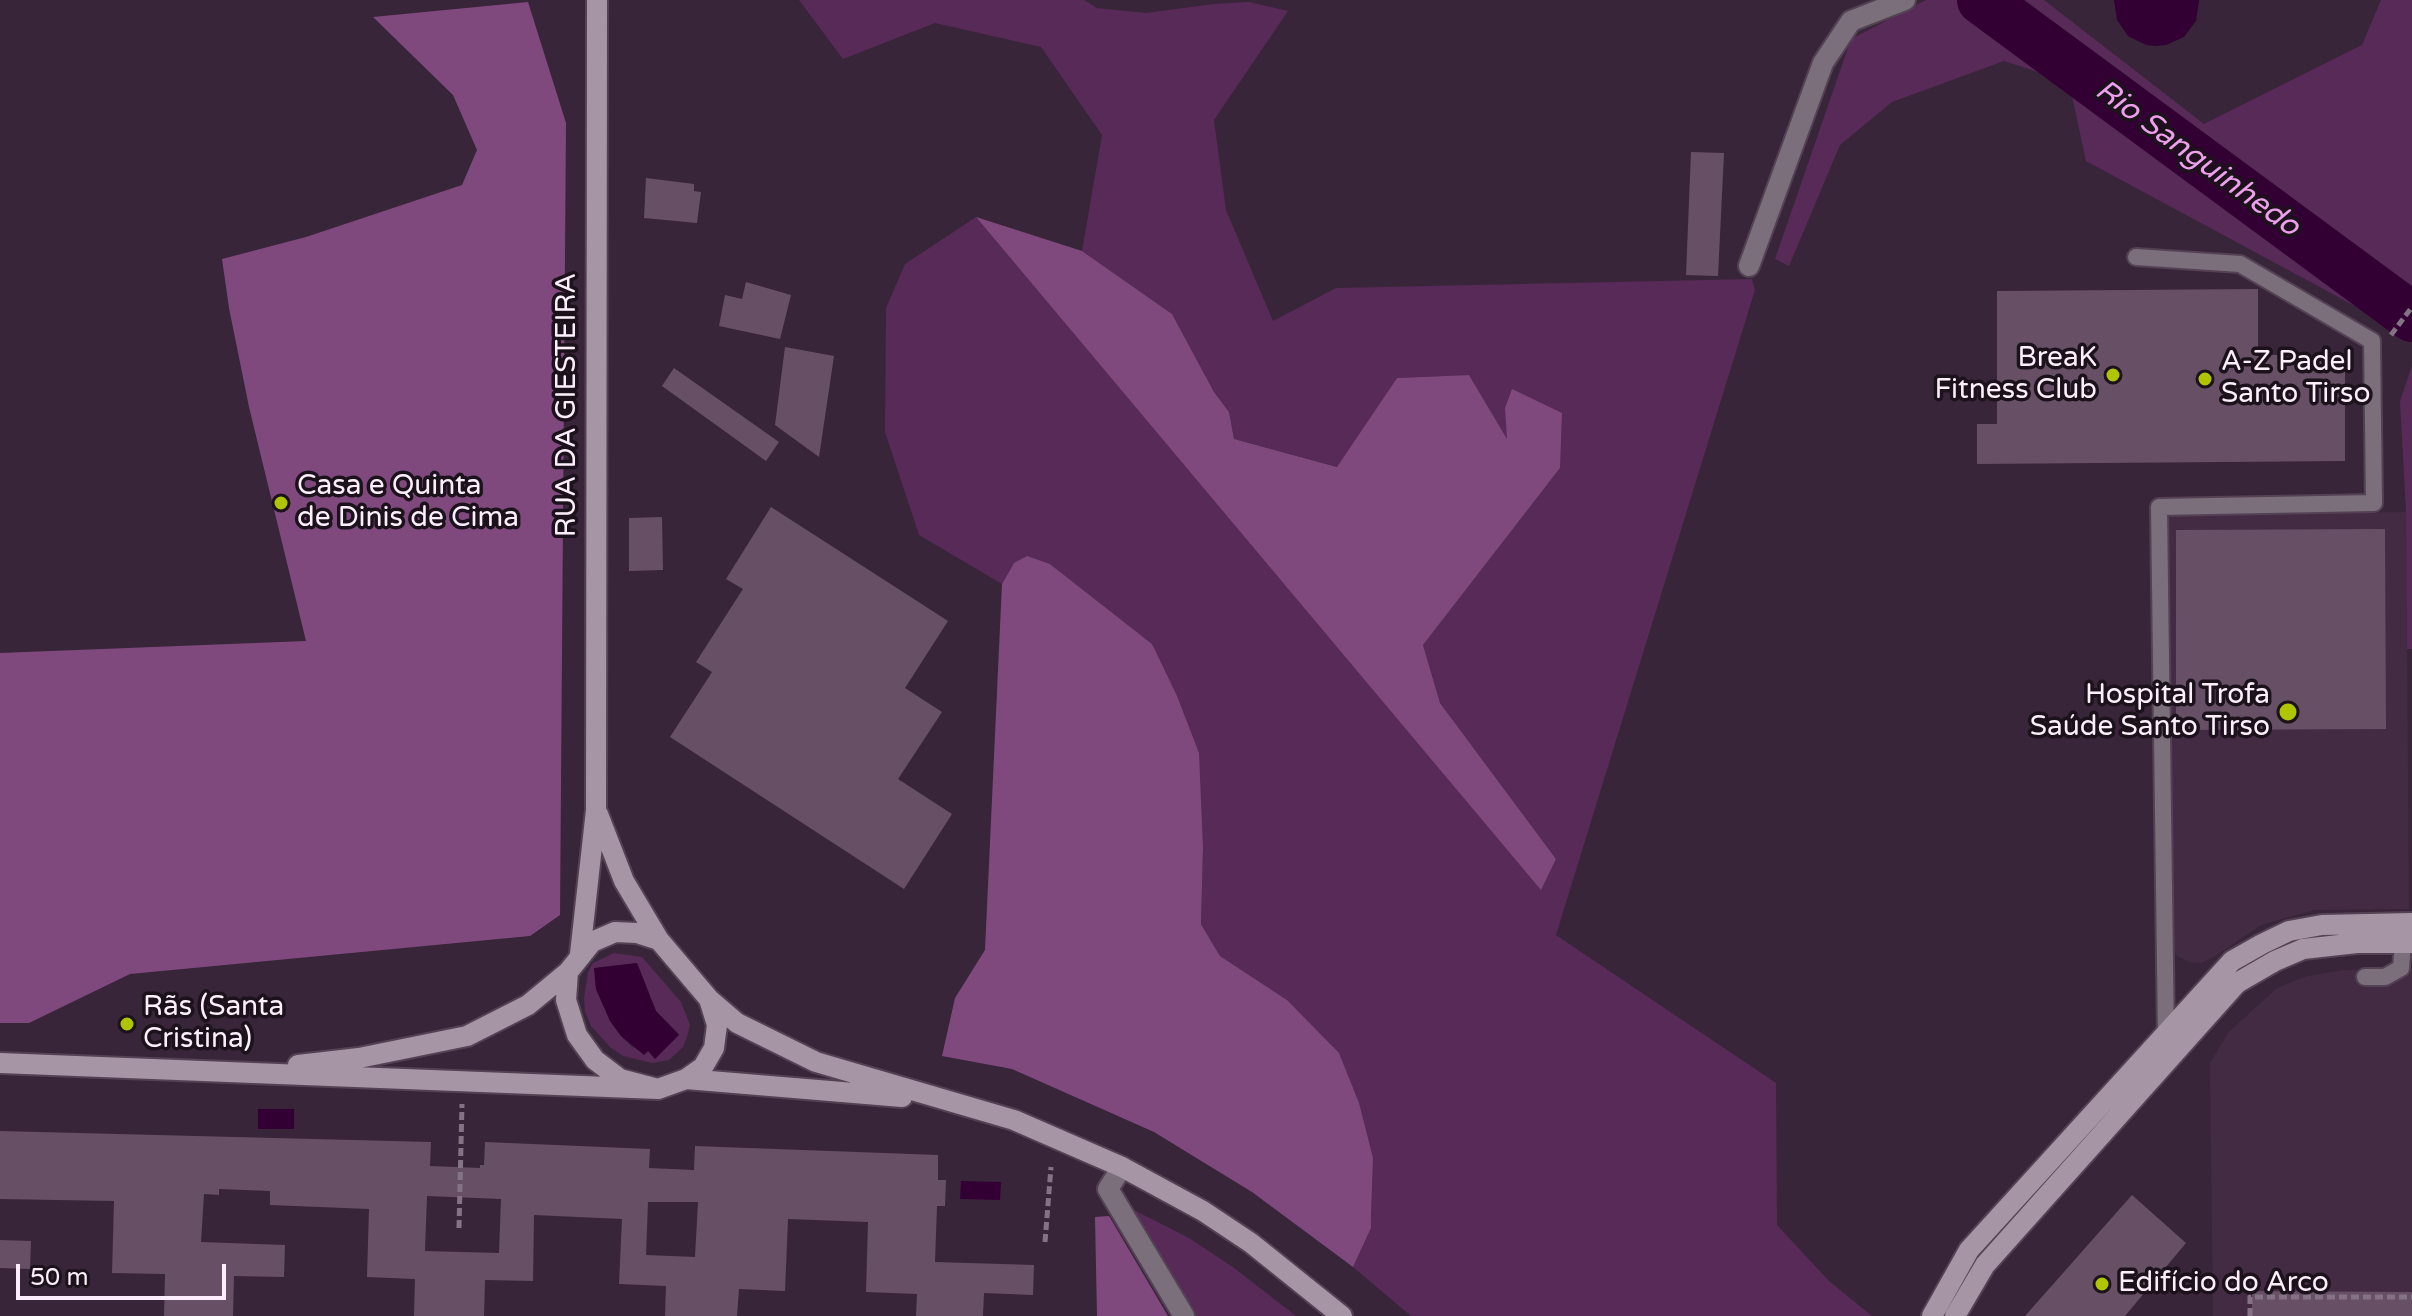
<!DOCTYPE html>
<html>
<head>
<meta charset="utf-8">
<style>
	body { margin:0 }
	#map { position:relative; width:2412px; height:1316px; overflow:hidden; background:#392539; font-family:"Varela Round",sans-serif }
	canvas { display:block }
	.scale { position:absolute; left:16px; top:1264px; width:210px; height:36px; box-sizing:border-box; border:4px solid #fceefb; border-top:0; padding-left:10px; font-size:24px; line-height:28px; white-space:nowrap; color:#fceefb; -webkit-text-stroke:6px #1b121b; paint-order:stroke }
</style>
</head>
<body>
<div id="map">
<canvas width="2412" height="1316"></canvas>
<div class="scale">50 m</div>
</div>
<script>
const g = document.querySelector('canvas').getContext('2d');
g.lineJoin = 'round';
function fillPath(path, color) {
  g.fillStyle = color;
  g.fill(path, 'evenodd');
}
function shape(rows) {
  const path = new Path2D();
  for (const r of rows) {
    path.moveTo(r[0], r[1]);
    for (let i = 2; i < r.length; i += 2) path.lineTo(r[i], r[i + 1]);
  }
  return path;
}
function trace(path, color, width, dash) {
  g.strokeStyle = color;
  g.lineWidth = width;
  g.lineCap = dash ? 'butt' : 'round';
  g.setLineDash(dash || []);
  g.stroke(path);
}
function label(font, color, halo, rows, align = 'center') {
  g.font = font + ' "Varela Round",sans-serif';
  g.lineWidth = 7;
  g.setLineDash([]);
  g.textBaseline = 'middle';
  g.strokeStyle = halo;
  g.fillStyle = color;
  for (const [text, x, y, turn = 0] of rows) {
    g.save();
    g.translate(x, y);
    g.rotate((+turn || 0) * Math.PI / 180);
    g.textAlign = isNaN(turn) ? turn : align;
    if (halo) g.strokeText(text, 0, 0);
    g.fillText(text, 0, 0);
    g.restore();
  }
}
const built = shape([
	[2406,512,2409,909,2314,910,2261,925,2214,957,2201,963,2189,962,2176,955,2171,940,2167,515],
	[2412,969,2412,1316,2213,1316,2210,1063,2229,1032,2277,988,2308,976,2344,970]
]);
const green = shape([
	[799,0,1084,0,1097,8,1146,13,1214,4,1249,2,1288,11,1214,120,1226,210,1273,321,1336,288,1752,279,1755,290,1556,935,1776,1083,1777,1225,1829,1281,1872,1316,1411,1316,1353,1267,1371,1228,1287,1000,1220,956,1201,923,1203,848,1152,644,1050,564,1014,563,1002,584,919,535,885,432,886,308,905,264,976,217,1541,889,1556,859,1440,703,1423,645,1560,468,1508,441,1469,375,1397,378,1338,467,1234,439,1229,412,1214,392,1172,314,1082,251,1102,135,1041,47,935,23,843,59],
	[1926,0,2044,0,2204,124,2362,45,2381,0,2412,0,2412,299,2398,321,2379,319,2086,161,2069,82,2004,61,1892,102,1840,145,1789,266,1775,259,1851,39],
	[2412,366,2412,649,2407,649,2406,512,2400,401],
	[614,953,642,957,681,1002,690,1025,687,1037,683,1047,669,1060,652,1063,623,1056,610,1047,591,1026,585,1012,584,998,588,972,593,963],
	[637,963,656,1011,679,1034,648,1051,632,1047,621,1036,610,1021,596,989,594,968],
	[1128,1207,1189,1238,1233,1267,1296,1316,1191,1316]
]);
const forest = shape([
	[528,2,566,123,560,915,530,936,130,974,29,1023,0,1023,0,653,306,641,249,407,229,308,222,259,306,237,462,185,477,150,453,95,373,17],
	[976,217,1082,251,1172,314,1214,392,1229,412,1234,439,1337,467,1397,378,1469,375,1507,439,1505,408,1512,389,1562,413,1560,468,1423,645,1440,703,1556,859,1541,890],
	[1027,556,1050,564,1152,644,1177,696,1199,753,1203,848,1201,924,1220,956,1287,1000,1339,1053,1359,1103,1373,1158,1371,1215,1371,1228,1353,1267,1252,1192,1154,1132,1012,1069,942,1056,955,998,985,950,1002,584,1014,563],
	[1109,1216,1168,1316,1097,1316,1095,1217]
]);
const water = shape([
	[2114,0,2199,0,2199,1,2196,21,2184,37,2166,45,2155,46,2146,45,2128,36,2117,20],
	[637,963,656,1011,679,1035,655,1059,648,1051,644,1055,621,1036,610,1021,596,989,594,968],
	[258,1109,294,1109,294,1129,258,1129],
	[961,1181,1001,1182,1000,1200,960,1199]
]);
const river = shape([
	[1982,0,2412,317]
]);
const building = shape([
	[1691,152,1724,153,1718,276,1686,275],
	[646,178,694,184,694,191,701,192,697,223,644,218],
	[746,282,791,295,780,339,719,326,725,295,742,299],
	[2258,289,2258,355,2345,355,2345,461,1977,464,1977,424,1997,424,1997,291],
	[785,347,834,356,819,457,775,425],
	[674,368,779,442,766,461,662,386],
	[771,507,948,621,905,688,942,712,898,779,952,814,904,889,670,737,712,672,696,662,743,589,726,579],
	[662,517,663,570,629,571,629,518],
	[2385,529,2386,729,2176,730,2176,530],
	[0,1131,431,1142,430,1166,480,1168,480,1165,484,1165,485,1142,650,1149,649,1168,694,1170,695,1146,938,1155,938,1180,946,1180,945,1206,937,1206,935,1262,1034,1265,1033,1295,984,1293,983,1316,916,1316,917,1294,866,1292,868,1222,788,1219,785,1291,739,1289,737,1316,665,1316,666,1286,619,1284,622,1219,534,1215,533,1281,485,1280,484,1316,414,1316,415,1279,367,1277,369,1209,270,1205,270,1191,219,1189,219,1195,204,1194,201,1242,285,1245,284,1277,234,1276,233,1316,164,1316,165,1274,112,1273,114,1201,0,1199],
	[427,1196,501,1199,499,1253,425,1251],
	[648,1202,698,1202,695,1257,646,1255],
	[2132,1195,2186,1243,2125,1316,2025,1316],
	[0,1240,31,1241,30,1269,0,1268],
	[2252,1291,2412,1292,2412,1316,2252,1316]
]);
const path = shape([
	[2391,335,2412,307],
	[459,1228,462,1104],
	[1045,1242,1051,1167],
	[2250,1316,2250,1297,2412,1297]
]);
const lane = shape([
	[2136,257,2240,264,2372,341,2374,503,2159,507,2166,1039],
	[2365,977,2385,977,2401,968,2403,943]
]);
const street = shape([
	[1749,266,1823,63,1851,21,1905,0],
	[1122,1167,1108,1189,1184,1316]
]);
const secondary = shape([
	[598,814,624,881,659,940,709,999,717,1025,714,1048,703,1067,686,1079,658,1089,620,1079,595,1060,577,1035,566,1000,568,972,592,942,615,932,637,933,659,940],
	[580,954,596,810,597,0],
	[709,999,737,1023,816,1062,1014,1120,1122,1167,1203,1211,1251,1243,1342,1316],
	[0,1063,658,1089],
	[298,1065,359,1058,467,1036,528,1005,568,972],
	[686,1079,902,1097],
	[1932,1316,1969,1250,2232,961,2262,944,2289,931,2322,925,2412,923],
	[1955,1316,1985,1265,2237,983,2275,961,2303,949,2357,943,2412,943]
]);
const markers = [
	[2113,375,8,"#afc504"],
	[2205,379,8,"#afc504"],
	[281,503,8,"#afc504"],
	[2288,712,10,"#afc504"],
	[127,1024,8,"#afc504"],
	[2102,1284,8,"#afc504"]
];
const poiNames = [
	["BreaK",2097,359,"right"],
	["Fitness Club",2097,391,"right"],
	["A-Z Padel",2221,363],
	["Santo Tirso",2221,395],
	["Casa e Quinta",297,487],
	["de Dinis de Cima",297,519],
	["Hospital Trofa",2270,696,"right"],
	["Saúde Santo Tirso",2270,728,"right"],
	["Rãs (Santa",143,1008],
	["Cristina)",143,1040],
	["Edifício do Arco",2118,1284]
];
const streetNames = [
	["RUA DA GIESTEIRA",568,405,-90]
];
const waterNames = [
	["Rio Sanguinhedo",2197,159,36]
];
fillPath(built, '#442b44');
fillPath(green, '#572a57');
fillPath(forest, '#7f497e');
fillPath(water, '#330034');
trace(river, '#330034', 50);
fillPath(building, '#675066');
trace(lane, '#544154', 20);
trace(street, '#544154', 24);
trace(secondary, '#544154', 24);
trace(path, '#847384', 5, [8, 4]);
trace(lane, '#7a6f7a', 16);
trace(street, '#7a6f7a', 20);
trace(secondary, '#a695a5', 20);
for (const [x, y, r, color] of markers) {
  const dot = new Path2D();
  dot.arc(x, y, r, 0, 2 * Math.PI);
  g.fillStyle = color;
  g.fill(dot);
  trace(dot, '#1b121b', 3);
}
label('28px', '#fceefb', '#1b121b', poiNames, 'left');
label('28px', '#fceefb', '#1b121b', streetNames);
label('italic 30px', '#ed9fec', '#1b121b', waterNames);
</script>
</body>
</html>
